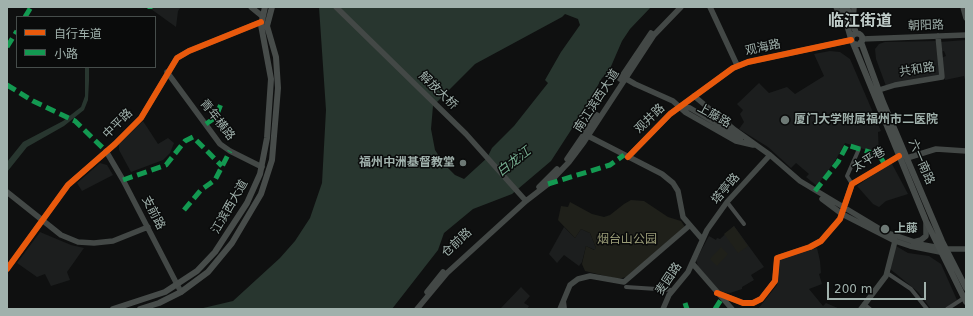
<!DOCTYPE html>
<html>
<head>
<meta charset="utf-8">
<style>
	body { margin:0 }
	#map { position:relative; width:973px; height:316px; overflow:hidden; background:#0f1010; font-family:"DejaVu Sans","Noto Sans SC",sans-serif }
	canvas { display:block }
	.frame { position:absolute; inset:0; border:8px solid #a0b1ac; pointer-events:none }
	.legend { position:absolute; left:16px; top:16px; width:140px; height:52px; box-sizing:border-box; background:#0a0b0b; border:1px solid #464d4b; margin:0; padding:5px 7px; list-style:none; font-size:12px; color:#a0b1ac }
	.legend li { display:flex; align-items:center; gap:8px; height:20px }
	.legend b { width:20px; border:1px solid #464d4b }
	.scale { position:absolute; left:827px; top:282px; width:99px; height:18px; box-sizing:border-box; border:2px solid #a0b1ac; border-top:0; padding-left:5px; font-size:12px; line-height:14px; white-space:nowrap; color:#a0b1ac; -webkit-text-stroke:3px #0a0b0b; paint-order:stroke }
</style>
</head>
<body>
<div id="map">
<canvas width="973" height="316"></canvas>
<div class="frame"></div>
<ul class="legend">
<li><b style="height:5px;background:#e8590c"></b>自行车道</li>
<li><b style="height:5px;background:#139951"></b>小路</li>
</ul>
<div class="scale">200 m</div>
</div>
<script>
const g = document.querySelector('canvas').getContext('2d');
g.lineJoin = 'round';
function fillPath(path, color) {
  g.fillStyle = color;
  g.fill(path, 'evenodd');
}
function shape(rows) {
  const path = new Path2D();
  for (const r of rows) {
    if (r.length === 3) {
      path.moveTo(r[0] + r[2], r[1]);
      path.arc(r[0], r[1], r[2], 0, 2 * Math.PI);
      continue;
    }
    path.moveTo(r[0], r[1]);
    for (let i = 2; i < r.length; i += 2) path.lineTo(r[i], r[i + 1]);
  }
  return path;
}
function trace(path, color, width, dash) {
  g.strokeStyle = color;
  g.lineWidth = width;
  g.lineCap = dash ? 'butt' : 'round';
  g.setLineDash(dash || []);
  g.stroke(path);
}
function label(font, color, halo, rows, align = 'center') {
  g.font = font + ' "DejaVu Sans","Noto Sans SC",sans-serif';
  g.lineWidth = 3;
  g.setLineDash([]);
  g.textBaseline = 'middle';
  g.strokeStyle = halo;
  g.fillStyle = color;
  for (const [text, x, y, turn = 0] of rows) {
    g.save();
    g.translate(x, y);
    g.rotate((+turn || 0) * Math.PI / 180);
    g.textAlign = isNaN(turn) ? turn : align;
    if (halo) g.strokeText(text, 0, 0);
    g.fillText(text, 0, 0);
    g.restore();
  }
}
const built = shape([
	[151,7,181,7,178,11,176,27,151,9],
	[966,40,966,83,964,76,945,80,941,58,946,56,944,51,940,52,939,42],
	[937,41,941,76,886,86,876,59,875,49,879,44,885,42],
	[830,51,840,52,850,59,881,131,878,132,879,154,845,143,835,161,817,186,806,177,809,174,796,163,791,168,768,147,739,129,744,122,740,114,743,110,737,104,759,83,769,93,787,87,795,94,824,76,814,54],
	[143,121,158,144,168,138,174,143,170,153,163,160,131,172,119,150,119,144],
	[891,162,908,194,886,201,879,207,873,204,857,186],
	[100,163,107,165,113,175,82,191,77,183],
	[734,226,764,267,751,275,754,280,742,287,742,289,730,293,719,292,698,266,696,260,709,236,716,240,717,238,720,239],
	[564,227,575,238,581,229,590,233,596,248,595,250,586,246,582,262,579,266,564,255,557,263,549,254],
	[40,232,71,245,84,248,67,272,70,280,51,286,45,274,37,277,17,263],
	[896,246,908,253,929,256,941,264,957,300,945,309,931,309,918,292,889,268],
	[817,248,820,261,821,273,819,274,822,284,809,289,823,306,826,303,840,309,758,309,777,285,779,276,778,262,781,259],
	[521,287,530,296,524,303,529,306,527,309,500,309]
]);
const green = shape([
	[631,200,644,201,668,217,681,221,685,227,626,277,618,279,585,271,582,264,586,246,594,250,596,248,590,233,581,229,575,238,558,220,561,206,568,207,570,202,592,214,604,217,610,215,624,204],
	[734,226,748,246,738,253,724,234],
	[721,247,728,254,717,266,710,259]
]);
const water = shape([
	[319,7,651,7,630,29,622,41,609,71,602,78,584,110,551,161,512,194,473,209,444,233,438,250,392,309,199,309,233,301,280,258,295,241,310,218,322,183,326,110],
	[565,14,578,19,580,25,561,52,545,80,548,83,514,126,492,148,487,158,464,179,455,175,445,165,435,150,431,129,433,106,475,64,562,17],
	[85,67,89,67,89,81,88,100,84,110,64,126,27,147,7,172,7,162,23,142,63,121,81,107,85,96]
]);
const street = shape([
	[852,184,847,176,859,149],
	[727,202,744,224],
	[887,273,911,289,927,309],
	[626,287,672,290],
	[564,301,565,309],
	[864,304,870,309],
	[947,309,964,298]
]);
const secondary = shape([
	[251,7,262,16],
	[336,7,466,134,526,201],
	[710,7,737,65],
	[836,7,840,16,846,23],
	[963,7,966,18],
	[853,24,854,7],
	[862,39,966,35],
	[167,72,220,144,230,151,262,167],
	[623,77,635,84,673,101,685,112,736,141,753,145],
	[620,79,651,33],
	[879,90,895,85,942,77,938,36],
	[694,96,735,130,770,155,800,181,885,232,924,245,946,249,966,249],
	[680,106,690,108,741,138],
	[588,136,662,174,673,183,678,191,683,217,702,239],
	[106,151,123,180,181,292],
	[628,157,670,114,733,68,748,62,851,40],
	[907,158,936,149,966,151],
	[567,159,597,115],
	[539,187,557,169],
	[7,192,61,235,78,242,94,243,113,241,148,227],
	[822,199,842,214,895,241,910,246,945,253],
	[913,242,921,240,926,236,926,223],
	[692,263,732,309],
	[7,269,68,185,115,144,141,118,177,58,189,51,261,22],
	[427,292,443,272],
	[717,293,743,303,753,303,761,299,775,281,777,258,810,247,821,241,840,219,852,184,899,156],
	[417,309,447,273,526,201,548,184,569,162,584,142,654,35,681,7],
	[560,309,570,285,578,279,590,276,624,282,689,226],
	[663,309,669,295,688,272,707,230,727,202,770,155],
	[861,309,886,276,895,241]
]);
const primary = shape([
	[842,7,851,39],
	[847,7,856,33],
	[857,39,5.5],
	[861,42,883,102,942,241,966,288],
	[853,43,926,221,966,302],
	[113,309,165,292,197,271,215,252,247,203,260,174,267,138,271,79,261,25,265,7],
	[140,309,159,303,181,292,208,272,232,243,261,194,272,160,278,88,276,57,267,26,272,7]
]);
const quiet = shape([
	[150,9,150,7],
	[25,17,31,7],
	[7,47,17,31],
	[7,85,33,101,75,121,106,151],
	[206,124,216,117,222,101],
	[123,180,166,165,185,141,193,137,222,166],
	[548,184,610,165,624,155],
	[815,191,838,162,847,145,879,155,884,163],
	[184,210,201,190,215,180,230,151],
	[685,303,687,309],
	[715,309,722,298]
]);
const cycleway = shape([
	[628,157,670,114,733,68,748,62,851,40],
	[7,269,68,185,115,144,141,118,177,58,189,51,261,22],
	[717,293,743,303,753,303,761,299,775,281,777,258,810,247,821,241,840,219,852,184,899,156]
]);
const markers = [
	[785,120,5,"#6d7975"],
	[463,163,4,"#6d7975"],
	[885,229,5,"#6d7975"]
];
const streetNames = [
	["朝阳路",926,26,-2],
	["观海路",763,48,-12],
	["共和路",917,70,-9],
	["解放大桥",438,91,44],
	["南江滨西大道",597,101,-57],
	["上藤路",714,116,29],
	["观井路",650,119,-44],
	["青年横路",217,120,52],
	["中平路",118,124,-45],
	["太平巷",869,160,-31],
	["六一南路",921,162,67],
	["塔亭路",726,189,-50],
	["江滨西大道",230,207,-60],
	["支前路",153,213,63],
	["仓前路",457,243,-43],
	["麦园路",669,279,-56]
];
const poiNames = [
	["厦门大学附属福州市二医院",794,120],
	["福州中洲基督教堂",455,163,"right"],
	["上藤",894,229]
];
const parkNames = [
	["烟台山公园",627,240]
];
const waterNames = [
	["白龙江",514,162,-38]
];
const districtNames = [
	["临江街道",860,22]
];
fillPath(built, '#1c1e1e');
fillPath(green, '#1f201a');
fillPath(water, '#28362f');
trace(street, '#454948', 4);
trace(secondary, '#434846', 5.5);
trace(primary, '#474c4a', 6);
trace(quiet, '#139951', 5, [10, 5]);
trace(cycleway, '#e8590c', 6);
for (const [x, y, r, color] of markers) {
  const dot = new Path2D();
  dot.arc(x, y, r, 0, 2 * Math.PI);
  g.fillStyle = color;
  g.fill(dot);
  trace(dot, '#0a0b0b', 1.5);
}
label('12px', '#a0b1ac', '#0a0b0b', streetNames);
label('bold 12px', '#a0b1ac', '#0a0b0b', poiNames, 'left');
label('12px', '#9a9c77', '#0a0b0b', parkNames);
label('italic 13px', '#76ad90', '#0a0b0b', waterNames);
label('bold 16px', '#c1cdca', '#0a0b0b', districtNames);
</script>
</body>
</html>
